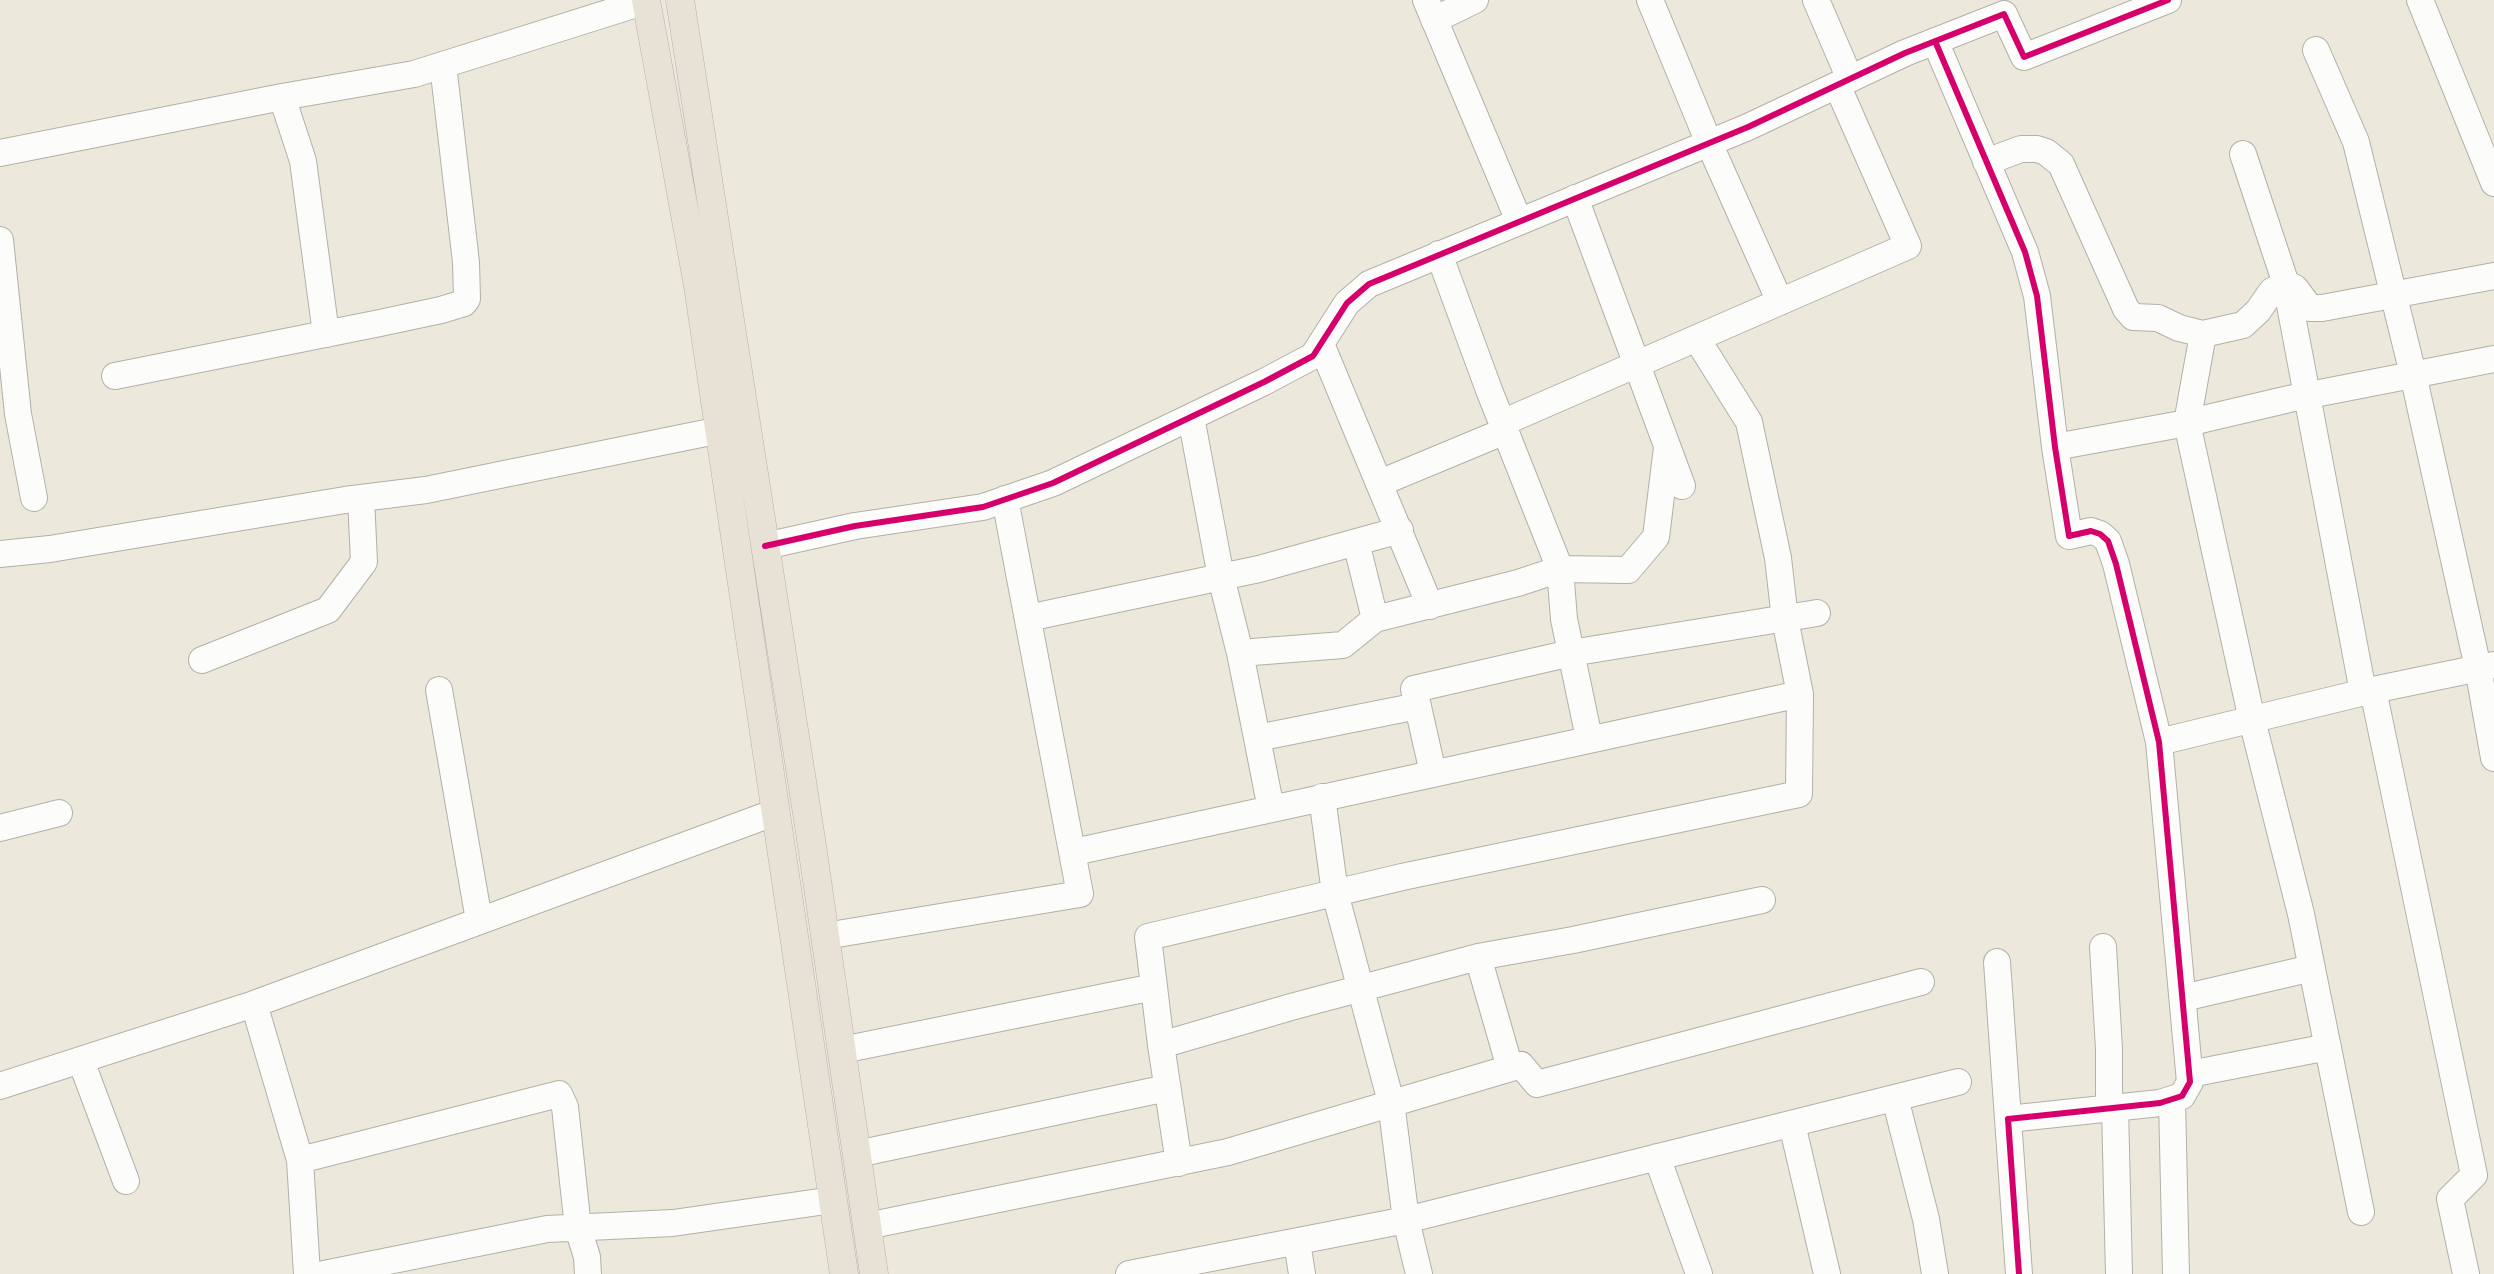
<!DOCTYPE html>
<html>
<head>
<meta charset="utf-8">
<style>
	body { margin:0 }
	canvas { display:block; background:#ece9dc }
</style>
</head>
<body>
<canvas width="2494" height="1274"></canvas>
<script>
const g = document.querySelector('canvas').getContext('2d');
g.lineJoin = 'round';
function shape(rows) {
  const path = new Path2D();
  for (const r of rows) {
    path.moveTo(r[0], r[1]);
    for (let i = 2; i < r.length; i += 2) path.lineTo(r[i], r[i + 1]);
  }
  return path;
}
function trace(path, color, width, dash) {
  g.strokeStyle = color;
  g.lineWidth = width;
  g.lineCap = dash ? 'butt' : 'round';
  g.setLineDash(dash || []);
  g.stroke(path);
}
const street = shape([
	[1426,0,1519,221],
	[1650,0,1709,143,1780,302],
	[1816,0,1850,79],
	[2420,0,2494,183],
	[1434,20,1475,0],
	[1935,41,2025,252,2037,296,2055,447,2069,536,2091,531,2100,534,2108,541,2116,564,2159,742,2190,1082,2182,1096,2160,1103,2008,1119,2019,1274],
	[2316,50,2356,142,2413,374,2478,668,2494,758],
	[282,97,303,161,326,334],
	[0,153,282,97,414,74,646,1],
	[2243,154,2286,284,2363,692],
	[1986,162,2021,149,2037,149,2046,152,2061,164,2126,309,2133,317,2158,318,2179,328,2203,334,2243,325,2258,311,2272,291,2286,284,2295,288,2310,308,2322,308,2494,276],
	[1575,198,1682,486],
	[0,240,18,414,34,498],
	[1439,254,1489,390,1560,569,1564,619,1589,738],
	[2203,334,2187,423,2252,720,2301,914,2361,1212],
	[1321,344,1430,606],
	[115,376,380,323,441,310,464,303,467,299,466,262,443,65],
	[1191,417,1221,577,1240,653,1257,738],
	[1502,423,1908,246,1837,85],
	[2055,447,2187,423,2289,399,2494,359],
	[1380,483,1505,431],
	[1356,542,1375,619,1518,583,1560,569,1628,570,1656,537,1667,447],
	[765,546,855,526,983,507,1053,483,1264,382,1313,356,1347,303,1369,284,1748,127,1905,53,2004,14,2024,57,2168,0],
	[0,554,50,549,345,500,426,490,740,426],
	[1028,618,1259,569,1400,530],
	[1240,653,1343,645,1375,619],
	[202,660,328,610,364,562,361,498],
	[439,690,479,920],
	[2373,690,2474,1175,2450,1199,2466,1274],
	[2159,742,2373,690,2494,665],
	[1433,773,1414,689,1571,653,1817,613],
	[1322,797,1335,893,1391,1102,1406,1220,1419,1274],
	[1271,809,1257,738,1418,706],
	[0,828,59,813],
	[1074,852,1800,694],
	[825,936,1080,894,1005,499],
	[2103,947,2109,1049,2109,1110],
	[1478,957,1510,1068],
	[1997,962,2008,1119],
	[2183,998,2312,968],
	[254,1004,300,1160,307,1274],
	[1161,1045,1291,1007,1478,957,1573,940,1762,900],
	[842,1050,1154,987],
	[81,1061,126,1181],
	[2190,1074,2328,1047],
	[0,1086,254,1004,776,812],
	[1895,1098,1926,1219,1935,1274],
	[2172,1100,2176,1274],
	[2115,1108,2119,1274],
	[1792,1124,1827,1274],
	[857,1154,1167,1088],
	[1657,1157,1699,1274],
	[300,1160,559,1094,565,1107,578,1228,587,1257,588,1274],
	[1179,1163,1161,1045,1148,937,1402,877,1799,794,1800,694,1785,619,1778,558,1749,422,1697,339],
	[867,1226,1228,1152,1521,1065,1537,1084,1921,982],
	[1297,1242,1302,1274],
	[324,1274,547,1229,673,1223,833,1200],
	[1129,1274,1406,1220,1958,1082]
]);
const primary = shape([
	[646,0,698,286,844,1274],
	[680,0,811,839,874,1274]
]);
const cycleway = shape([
	[1935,41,2025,252,2037,296,2055,447,2069,536,2091,531,2100,534,2108,541,2116,564,2159,742,2190,1082,2182,1096,2160,1103,2008,1119,2019,1274],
	[765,546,855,526,983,507,1053,483,1264,382,1313,356,1347,303,1369,284,1748,127,1905,53,2004,14,2024,57,2168,0]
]);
trace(street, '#b2b0a8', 28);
trace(primary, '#b2b0a8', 29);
trace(street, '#fcfcfa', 26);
trace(primary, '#e8e2d6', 28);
trace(cycleway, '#d6006c', 6);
</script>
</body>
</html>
